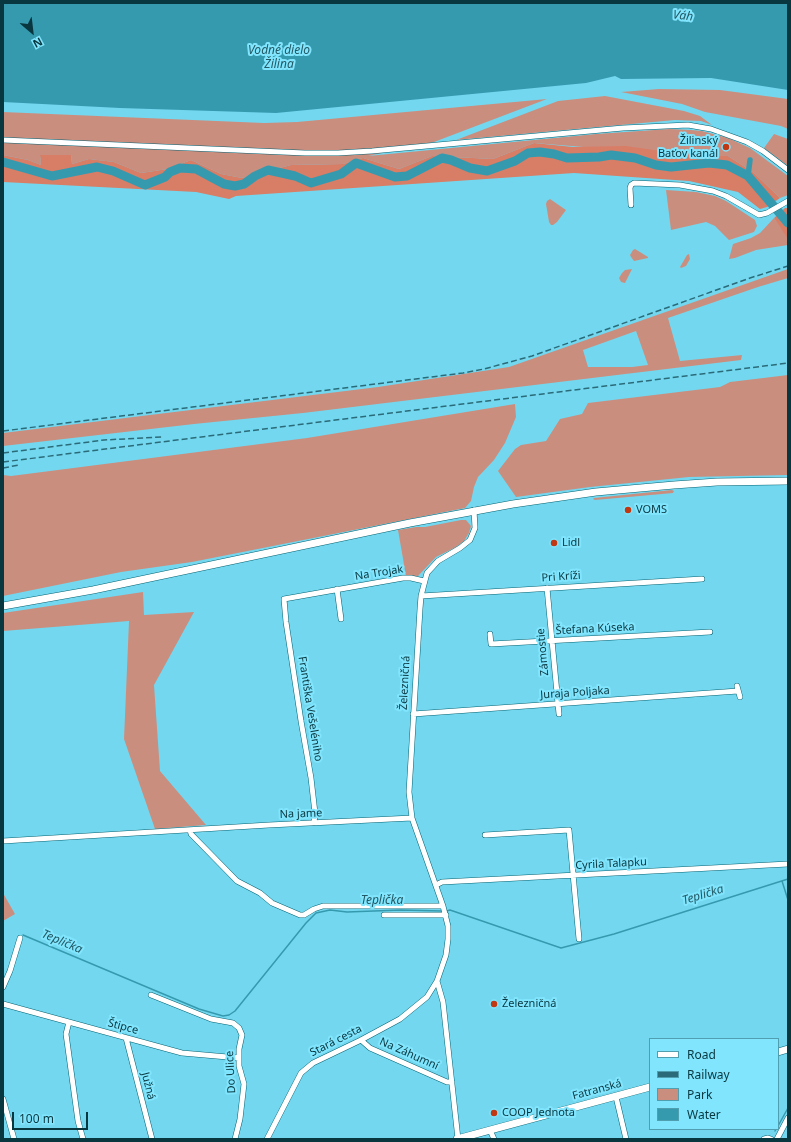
<!DOCTYPE html>
<html>
<head>
<meta charset="utf-8">
<style>
	body { margin:0 }
	#map { position:relative; width:791px; height:1142px; overflow:hidden; background:#73d8ef; font-family:"Noto Sans",sans-serif }
	canvas { display:block }
	.frame { position:absolute; inset:0; border:4px solid #093740; pointer-events:none }
	.legend { position:absolute; left:649px; top:1038px; width:130px; height:92px; box-sizing:border-box; background:#80e5fd; border:1px solid #509fb1; margin:0; padding:5px 7px; list-style:none; font-size:12px; color:#093740 }
	.legend li { display:flex; align-items:center; gap:8px; height:20px }
	.legend b { width:20px; border:1px solid #509fb1 }
	.north { position:absolute; left:12px; top:12px; width:40px; height:40px; -webkit-text-stroke:3px #80e5fd; paint-order:stroke; rotate:152deg; font-size:11px; font-weight:700; line-height:16px; text-align:center; color:#093740 }
	.north::after { content:''; display:block; margin:auto; width:14px; height:18px; background:#093740; clip-path:polygon(50% 0,100% 100%,50% 72%,0 100%) }
	.scale { position:absolute; left:12px; top:1112px; width:76px; height:18px; box-sizing:border-box; border:2px solid #093740; border-top:0; padding-left:5px; font-size:12px; line-height:14px; white-space:nowrap; color:#093740; -webkit-text-stroke:3px #80e5fd; paint-order:stroke }
</style>
</head>
<body>
<div id="map">
<canvas width="791" height="1142"></canvas>
<div class="frame"></div>
<ul class="legend">
<li><b style="height:5px;background:#fff"></b>Road</li>
<li><b style="height:5px;background:#2b6b79"></b>Railway</li>
<li><b style="height:11px;background:#ca8e7f"></b>Park</li>
<li><b style="height:11px;background:#369aaf"></b>Water</li>
</ul>
<div class="north">N</div>
<div class="scale">100 m</div>
</div>
<script>
const g = document.querySelector('canvas').getContext('2d');
g.lineJoin = 'round';
function fillPath(path, color) {
  g.fillStyle = color;
  g.fill(path, 'evenodd');
}
function shape(rows) {
  const path = new Path2D();
  for (const r of rows) {
    path.moveTo(r[0], r[1]);
    for (let i = 2; i < r.length; i += 2) path.lineTo(r[i], r[i + 1]);
  }
  return path;
}
function trace(path, color, width, dash) {
  g.strokeStyle = color;
  g.lineWidth = width;
  g.lineCap = dash ? 'butt' : 'round';
  g.setLineDash(dash || []);
  g.stroke(path);
}
function label(font, color, halo, rows, align = 'center') {
  g.font = font + ' "Noto Sans",sans-serif';
  g.lineWidth = 4;
  g.setLineDash([]);
  g.textBaseline = 'middle';
  g.strokeStyle = halo;
  g.fillStyle = color;
  for (const [text, x, y, turn = 0] of rows) {
    g.save();
    g.translate(x, y);
    g.rotate((+turn || 0) * Math.PI / 180);
    g.textAlign = isNaN(turn) ? turn : align;
    if (halo) g.strokeText(text, 0, 0);
    g.fillText(text, 0, 0);
    g.restore();
  }
}
const green = shape([
	[659,89,720,90,788,99,788,129,781,126,705,112,682,104,621,92],
	[605,96,684,111,700,116,712,125,701,121,675,120,456,140,558,101],
	[547,99,434,142,368,156,596,134,669,129,691,130,702,131,728,138,750,148,788,176,788,195,780,198,754,173,728,156,695,156,534,143,493,159,432,156,399,169,363,158,343,164,291,165,242,178,221,174,191,160,168,169,141,173,114,162,89,159,72,164,71,155,40,155,41,165,28,160,3,155,3,112,264,123,297,122],
	[774,134,788,139,788,166,764,148],
	[666,190,696,192,715,196,726,201,755,220,757,226,754,232,729,240,715,226,706,222,671,230],
	[550,199,566,210,557,222,553,225,551,225,549,222,546,204,547,201],
	[774,218,787,236,788,245,756,250,735,258,729,259,733,244,751,238,760,233],
	[635,249,648,257,648,258,634,261,631,257,630,255,633,250],
	[689,254,690,259,686,266,681,268,680,267,687,255],
	[632,269,625,283,621,282,619,278,622,273,625,270],
	[788,269,788,278,758,287,668,318,680,361,742,355,741,360,303,413,194,424,3,446,3,433,378,387,509,367],
	[636,331,648,365,632,367,588,367,583,350],
	[788,375,788,475,689,477,590,487,516,497,498,471,515,449,521,445,546,441,560,419,582,414,588,403,720,387,730,382],
	[515,404,516,417,505,443,494,460,478,477,474,487,471,501,465,508,192,562,121,572,3,596,3,475,11,476,307,438],
	[672,490,674,491,673,493,595,500,593,499,594,498],
	[461,520,466,520,471,526,469,533,464,541,456,547,436,557,418,576,406,576,398,530,416,527,425,527],
	[143,592,144,615,194,612,154,685,160,771,206,825,155,829,124,739,129,621,3,631,3,613],
	[3,893,15,914,3,921]
]);
const forest = shape([
	[534,143,573,147,626,146,695,156,728,156,754,173,780,198,767,207,760,209,738,192,689,181,574,173,236,196,229,199,196,192,3,182,3,155,28,160,41,165,40,155,71,155,72,164,89,159,114,162,141,173,168,169,191,160,221,174,242,178,291,165,343,164,363,158,399,169,432,156,493,159],
	[785,208,788,208,788,239,774,218]
]);
const water = shape([
	[3,3,788,3,788,90,711,78,621,79,615,76,586,83,276,113,120,108,3,102]
]);
const stream = shape([
	[782,881,788,900],
	[446,911,450,910,561,948,614,934,788,879],
	[23,935,199,1009,223,1016,229,1015,235,1011,306,923,316,913,330,910,347,912,401,910,442,911],
	[778,1126,788,1108],
	[775,1131,776,1129]
]);
const canal = shape([
	[748,176,750,160]
]);
const river = shape([
	[3,162,52,176,97,167,113,171,145,185,165,177,170,172,180,168,196,169,224,184,235,186,244,184,255,176,268,170,295,176,311,183,341,174,356,163,395,177,407,176,442,158,451,160,470,168,487,171,515,161,528,153,540,152,554,154,567,158,599,157,611,155,635,158,656,165,671,167,709,163,727,165,748,176,788,223]
]);
const street = shape([
	[3,140,305,153,338,153,372,151,623,128,688,125,711,129,747,142,763,151,788,170],
	[631,205,630,188,631,185,634,183,680,185,713,191,726,196,759,215,767,213,788,201],
	[547,588,559,714],
	[337,589,341,619],
	[421,596,702,579],
	[490,634,491,644,710,632],
	[737,686,740,697],
	[413,714,738,691],
	[314,823,315,813,311,778,301,721,286,622,284,599,403,578,411,578,424,581],
	[190,830,191,834,237,881,260,893,272,903,300,915,304,915,314,909,323,906,443,906],
	[485,835,569,830,579,939],
	[3,841,269,825,412,818],
	[436,885,442,882,788,864],
	[384,915,446,915],
	[437,981,443,1002,458,1139],
	[3,987,10,971,20,938],
	[151,995,211,1019,233,1023,239,1028,242,1035,239,1049,239,1066,244,1084,240,1119,235,1139],
	[3,1004,182,1053,239,1058],
	[69,1022,66,1034,78,1121,83,1139],
	[126,1038,152,1139],
	[361,1040,370,1048,447,1082,452,1082],
	[616,1097,626,1139],
	[3,1099,14,1139],
	[490,1130,494,1139],
	[267,1139,301,1073,313,1063,361,1040,400,1019,427,997,437,981,446,955,448,939,448,926,443,906,412,818,409,792,420,609,421,596,427,573,438,561,460,548,470,540,475,528,474,510],
	[764,1139,768,1138,771,1139],
	[777,1139,788,1118]
]);
const secondary = shape([
	[3,606,93,590,410,523,513,504,596,492,674,485,717,482,788,481],
	[778,1052,788,1049],
	[457,1139,650,1087]
]);
const rail = shape([
	[3,431,463,373,484,369,532,356,750,278,788,266],
	[3,453,104,440,162,437],
	[3,462,788,363],
	[3,468,19,465]
]);
const markers = [
	[726,147,4,"#c03711"],
	[628,510,4,"#c03711"],
	[554,543,4,"#c03711"],
	[494,1004,4,"#c03711"],
	[494,1113,4,"#c03711"]
];
const poiNames = [
	["Žilinský",718,141,"right"],
	["Baťov kanál",718,154,"right"],
	["VOMS",636,510],
	["Lidl",562,543],
	["Železničná",502,1004],
	["COOP Jednota",502,1113]
];
const streetNames = [
	["Na Trojak",379,573,-9],
	["Pri Kríži",561,577,-4],
	["Štefana Kúseka",595,629,-3],
	["Zámostie",543,652,-95],
	["Železničná",405,683,-87],
	["Juraja Poljaka",575,693,-4],
	["Františka Vešeléniho",310,709,81],
	["Na jame",301,814,-2],
	["Cyrila Talapku",611,864,-3],
	["Štipce",123,1027,15],
	["Stará cesta",336,1041,-27],
	["Na Záhumní",409,1054,24],
	["Do Ulice",231,1072,-93],
	["Južná",148,1086,76],
	["Fatranská",597,1090,-15]
];
const waterNames = [
	["Váh",683,16,7],
	["Vodné dielo",279,51],
	["Žilina",279,65],
	["Teplička",703,895,-17],
	["Teplička",382,901],
	["Teplička",62,942,23]
];
fillPath(green, '#ca8e7f');
fillPath(forest, '#d87d66');
fillPath(water, '#369aaf');
trace(stream, '#369aaf', 1.5);
trace(canal, '#369aaf', 5.5);
trace(river, '#369aaf', 9);
trace(street, '#046273', 6);
trace(secondary, '#046273', 8);
trace(street, '#fff', 5);
trace(secondary, '#fff', 7);
trace(rail, '#2b6b79', 1.5, [6, 3]);
for (const [x, y, r, color] of markers) {
  const dot = new Path2D();
  dot.arc(x, y, r, 0, 2 * Math.PI);
  g.fillStyle = color;
  g.fill(dot);
  trace(dot, '#80e5fd', 1.5);
}
label('11px', '#093740', '#80e5fd', poiNames, 'left');
label('11px', '#093740', '#80e5fd', streetNames);
label('italic 12px', '#235965', '#80e5fd', waterNames);
</script>
</body>
</html>
